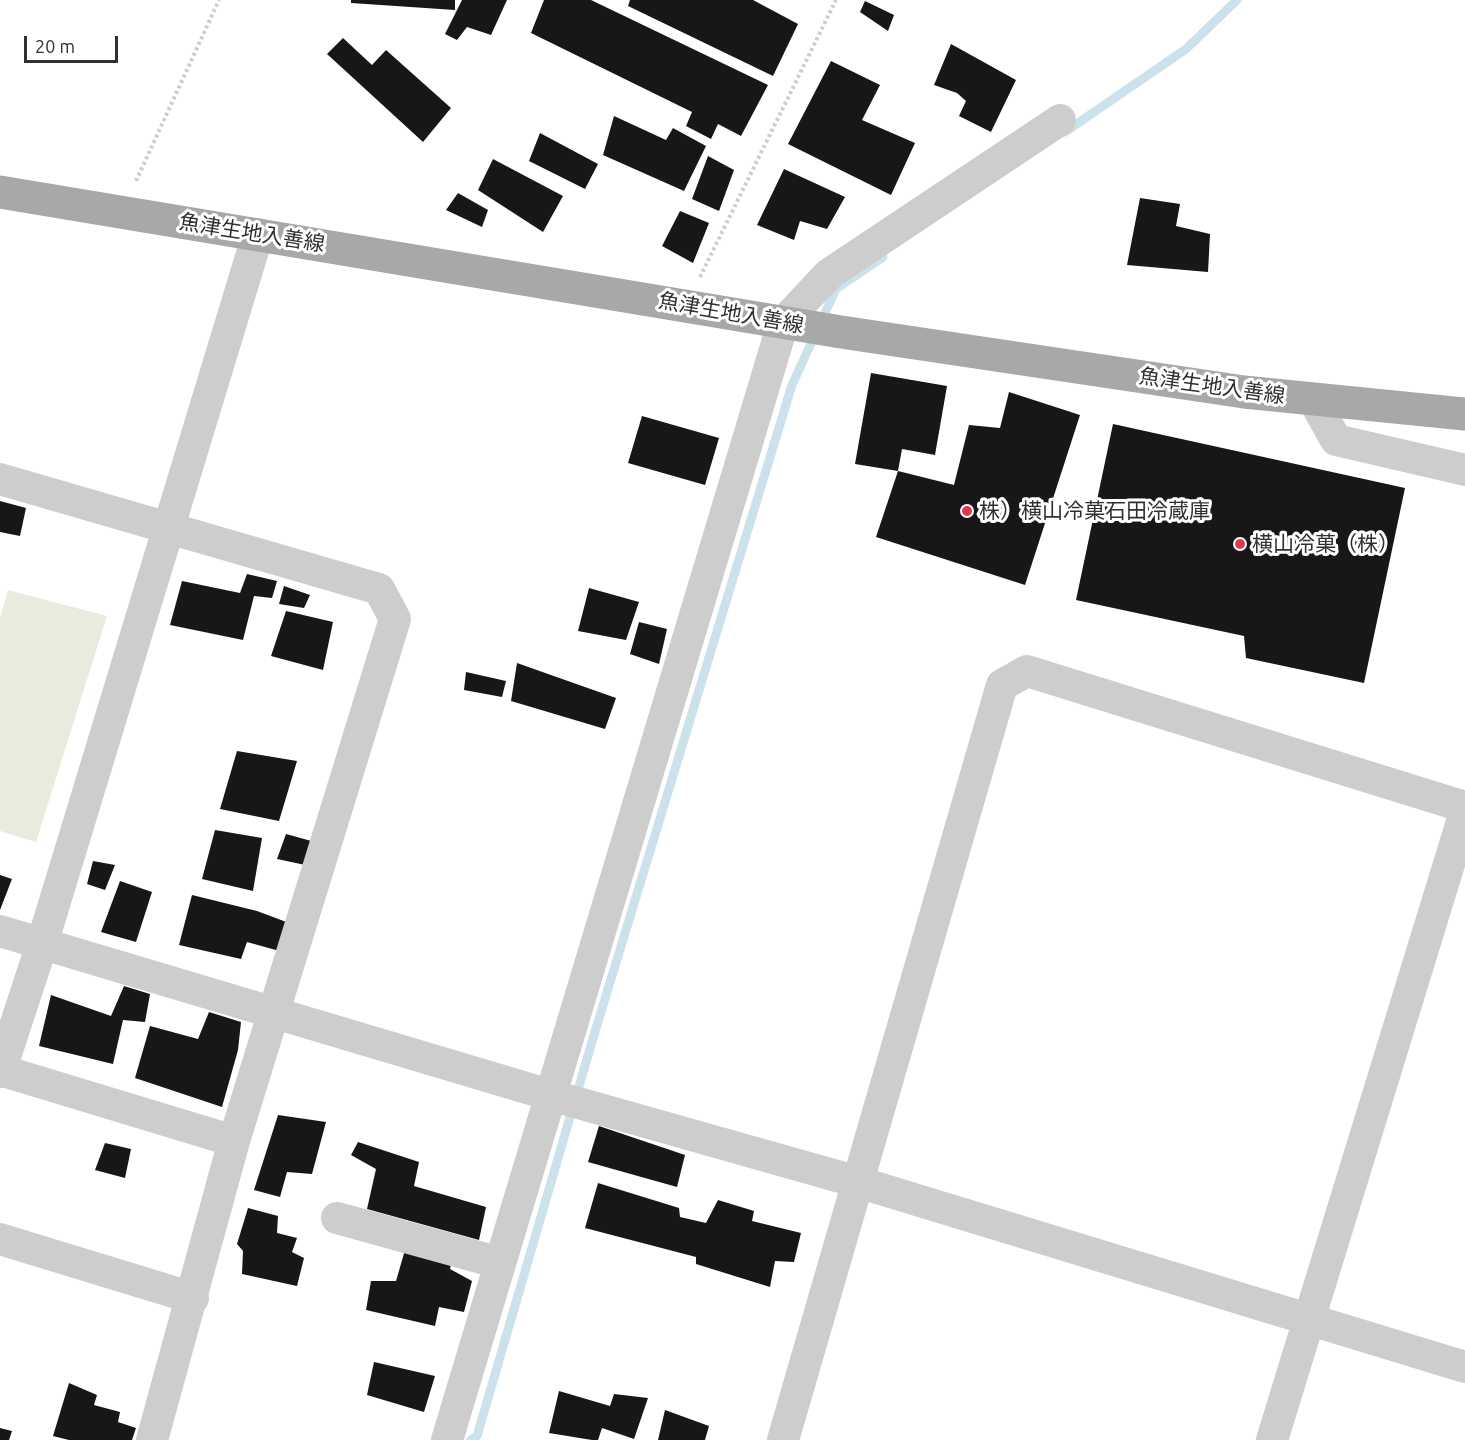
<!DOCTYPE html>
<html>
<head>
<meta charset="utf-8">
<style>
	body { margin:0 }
	#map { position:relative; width:1465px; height:1440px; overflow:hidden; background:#fff; font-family:Ubuntu,sans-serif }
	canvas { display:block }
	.scale { position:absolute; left:24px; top:36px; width:94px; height:27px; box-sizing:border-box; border:3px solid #303030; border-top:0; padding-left:8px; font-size:18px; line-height:21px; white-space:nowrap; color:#303030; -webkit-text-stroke:4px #fff; paint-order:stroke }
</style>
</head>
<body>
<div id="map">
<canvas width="1465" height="1440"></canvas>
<div class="scale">20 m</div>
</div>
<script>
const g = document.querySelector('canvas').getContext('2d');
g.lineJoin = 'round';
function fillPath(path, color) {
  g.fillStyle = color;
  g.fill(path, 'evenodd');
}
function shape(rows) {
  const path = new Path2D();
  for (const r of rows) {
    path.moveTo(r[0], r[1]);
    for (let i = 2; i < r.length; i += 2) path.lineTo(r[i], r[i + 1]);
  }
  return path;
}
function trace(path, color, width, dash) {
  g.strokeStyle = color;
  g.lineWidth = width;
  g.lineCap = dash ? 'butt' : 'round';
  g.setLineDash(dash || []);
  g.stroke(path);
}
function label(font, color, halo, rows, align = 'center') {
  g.font = font + ' Ubuntu,"Noto Sans JP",sans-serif';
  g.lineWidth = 6;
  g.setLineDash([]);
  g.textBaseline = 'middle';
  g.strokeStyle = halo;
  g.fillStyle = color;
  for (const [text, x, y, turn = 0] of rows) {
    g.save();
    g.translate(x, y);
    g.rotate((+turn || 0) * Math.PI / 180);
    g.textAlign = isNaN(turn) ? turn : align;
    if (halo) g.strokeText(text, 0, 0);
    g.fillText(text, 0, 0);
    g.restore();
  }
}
const green = shape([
	[8,590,107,616,36,842,0,831,0,618]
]);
const stream = shape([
	[1065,132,1186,49,1237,0],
	[471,1440,477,1436,594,1035,792,385,836,289,883,257]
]);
const building = shape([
	[351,0,455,0,455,10,351,3],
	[462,0,507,0,491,35,467,27,457,40,445,34],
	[544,0,591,0,768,85,741,136,718,124,711,139,686,126,692,112,531,33],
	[630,0,753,0,798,24,773,76,628,6],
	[865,1,894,15,888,31,860,12],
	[343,38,372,65,386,50,451,108,423,142,327,54],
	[951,44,1016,80,991,132,959,116,966,101,957,93,934,85],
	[831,61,880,85,862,120,915,143,891,195,788,144],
	[614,116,666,140,673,128,706,146,684,191,603,155],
	[540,133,598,164,585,189,529,161],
	[708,156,734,170,719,211,692,199],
	[493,159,563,196,543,232,478,190],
	[784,169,845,197,827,229,800,221,794,240,757,225],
	[458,193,488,210,482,227,446,210],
	[1140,198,1180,204,1176,226,1210,234,1208,272,1127,265],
	[680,211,709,223,693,263,662,246],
	[871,373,947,386,935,455,902,449,898,471,855,464],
	[1009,392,1080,415,1025,585,876,537,898,471,954,485,969,425,1000,428],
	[642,416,719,438,705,485,628,463],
	[1113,424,1405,488,1364,683,1246,658,1244,636,1076,600],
	[0,501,26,508,20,536,0,532],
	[247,574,277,581,272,598,254,596,243,640,170,625,182,581,240,593],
	[284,586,310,595,304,608,279,604],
	[589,588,639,602,626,640,578,631],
	[286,611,333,622,323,670,271,656],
	[639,622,667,629,659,664,630,654],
	[517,663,616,698,605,729,511,701],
	[466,672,506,681,502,697,464,690],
	[237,751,297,761,279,821,220,809],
	[215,830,262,838,253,891,202,879],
	[286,834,315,842,310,866,277,859],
	[93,861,115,865,105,890,87,884],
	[0,875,12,879,0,910],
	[120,881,152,892,136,942,101,932],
	[192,895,257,911,289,923,283,952,247,942,241,959,179,945],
	[124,986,150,994,145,1022,123,1020,113,1064,39,1046,51,995,111,1016],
	[209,1012,241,1022,238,1050,222,1107,135,1078,150,1026,198,1039],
	[278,1115,326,1122,312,1174,287,1172,280,1197,254,1190],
	[599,1126,685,1155,677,1187,588,1162],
	[358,1142,419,1162,414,1186,486,1207,479,1240,367,1209,376,1169,351,1155],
	[105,1143,131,1149,125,1178,95,1170],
	[598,1183,679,1208,680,1217,706,1223,718,1200,754,1211,752,1221,801,1233,794,1262,775,1261,770,1287,696,1264,696,1257,585,1228],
	[248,1208,278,1216,277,1233,297,1238,292,1252,304,1258,297,1286,242,1274,243,1251,237,1244],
	[405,1250,452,1260,450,1269,472,1281,464,1312,439,1307,435,1326,366,1310,371,1281,396,1281],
	[374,1362,435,1376,424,1412,367,1395],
	[69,1383,97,1395,94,1405,120,1412,118,1422,136,1428,132,1440,69,1440,53,1436],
	[559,1391,610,1406,614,1394,648,1398,634,1439,602,1428,598,1440,592,1440,549,1433],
	[665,1410,709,1426,705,1440,658,1440],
	[0,1428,12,1431,9,1440,0,1440]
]);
const path = shape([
	[136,181,219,0],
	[700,277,836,0]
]);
const minor = shape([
	[1313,399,1336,440,1465,470],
	[0,479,379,589,395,619,234,1141,152,1440],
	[0,931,550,1095,858,1182,1465,1367],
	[0,1070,234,1141],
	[0,1072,42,944,258,234],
	[337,1218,500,1263],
	[0,1239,193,1298],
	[447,1440,783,323,829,274,1060,120],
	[783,1440,1002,685,1027,671,1465,807],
	[1272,1440,1465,812]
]);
const major = shape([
	[0,192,841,332,1244,392,1465,414]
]);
const markers = [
	[967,511,6,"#e03851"],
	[1240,544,6,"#e03851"]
];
const streetNames = [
	["魚津生地入善線",252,233,9],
	["魚津生地入善線",731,313,10],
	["魚津生地入善線",1212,386,8]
];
const poiNames = [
	["株）横山冷菓石田冷蔵庫",979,511],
	["横山冷菓（株）",1252,544]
];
fillPath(green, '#e7ecde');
trace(stream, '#cbe1eb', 9);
fillPath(building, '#171717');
trace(path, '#cdcdcd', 4, [3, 3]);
trace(minor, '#cdcdcd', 32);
trace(major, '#a8a8a8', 33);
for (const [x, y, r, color] of markers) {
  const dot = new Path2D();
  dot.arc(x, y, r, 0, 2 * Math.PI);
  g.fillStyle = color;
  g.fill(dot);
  trace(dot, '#fff', 2);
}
label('21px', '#303030', '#fff', streetNames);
label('21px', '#303030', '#fff', poiNames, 'left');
</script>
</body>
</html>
